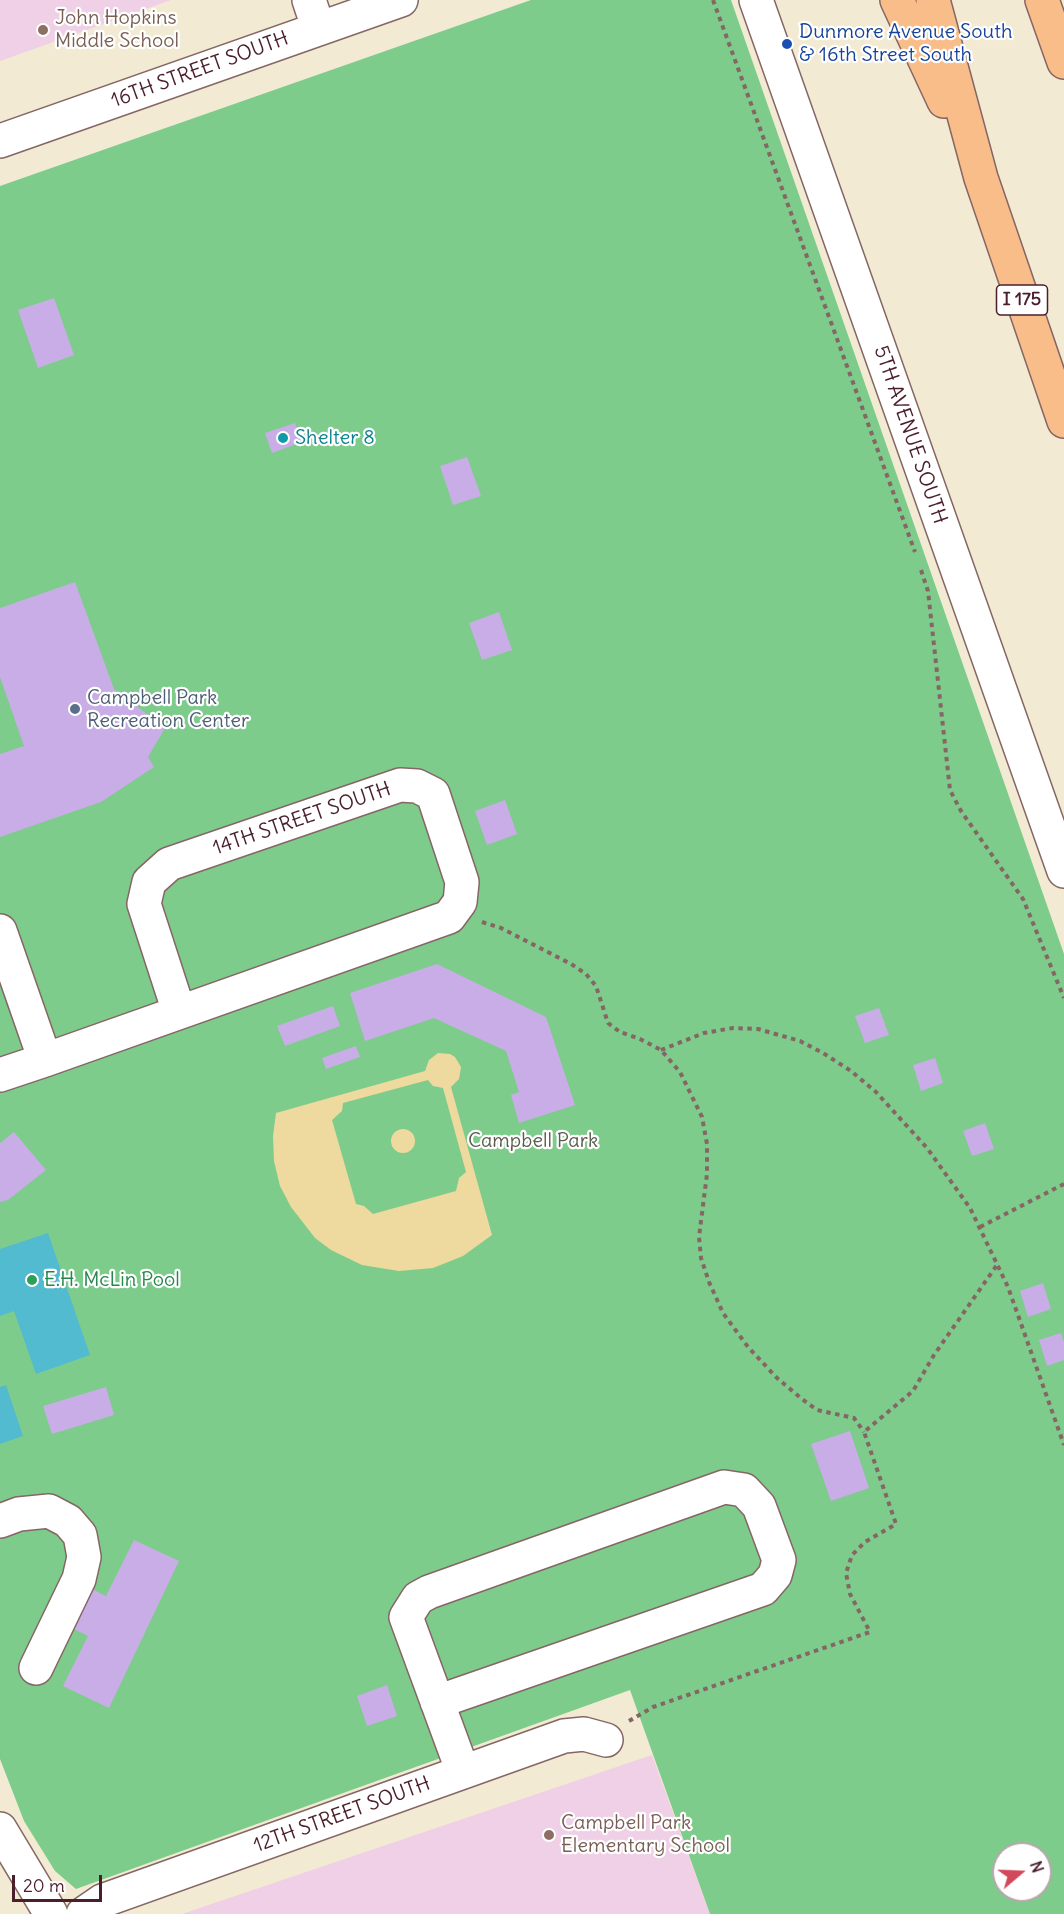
<!DOCTYPE html>
<html>
<head>
<meta charset="utf-8">
<style>
	body { margin:0 }
	#map { position:relative; width:1064px; height:1914px; overflow:hidden; background:#f2ead2; font-family:Delius,sans-serif }
	canvas { display:block }
	.north { position:absolute; left:992px; top:1842px; width:60px; height:60px; box-sizing:border-box; background:#fff; border:2px solid #b7a5aa; border-radius:50%; rotate:71deg; font-size:16px; font-weight:700; line-height:24px; text-align:center; color:#4a1f2b }
	.north::after { content:''; display:block; margin:auto; width:21px; height:27px; background:#d1495b; clip-path:polygon(50% 0,100% 100%,50% 72%,0 100%) }
	.scale { position:absolute; left:12px; top:1875px; width:90px; height:27px; box-sizing:border-box; border:3px solid #4a1f2b; border-top:0; padding-left:8px; font-size:18px; line-height:21px; white-space:nowrap; color:#4a1f2b; -webkit-text-stroke:4px #fff; paint-order:stroke }
</style>
</head>
<body>
<div id="map">
<canvas width="1064" height="1914"></canvas>
<div class="north">N</div>
<div class="scale">20 m</div>
</div>
<script>
const g = document.querySelector('canvas').getContext('2d');
g.lineJoin = 'round';
function fillPath(path, color) {
  g.fillStyle = color;
  g.fill(path, 'evenodd');
}
function shape(rows) {
  const path = new Path2D();
  for (const r of rows) {
    if (r.length === 3) {
      path.moveTo(r[0] + r[2], r[1]);
      path.arc(r[0], r[1], r[2], 0, 2 * Math.PI);
      continue;
    }
    path.moveTo(r[0], r[1]);
    for (let i = 2; i < r.length; i += 2) path.lineTo(r[i], r[i + 1]);
  }
  return path;
}
function trace(path, color, width, dash) {
  g.strokeStyle = color;
  g.lineWidth = width;
  g.lineCap = dash ? 'butt' : 'round';
  g.setLineDash(dash || []);
  g.stroke(path);
}
function label(font, color, halo, rows, align = 'center') {
  g.font = font + ' Delius,sans-serif';
  g.lineWidth = 4.5;
  g.setLineDash([]);
  g.textBaseline = 'middle';
  g.strokeStyle = halo;
  g.fillStyle = color;
  for (const [text, x, y, turn = 0] of rows) {
    g.save();
    g.translate(x, y);
    g.rotate((+turn || 0) * Math.PI / 180);
    g.textAlign = isNaN(turn) ? turn : align;
    if (halo) g.strokeText(text, 0, 0);
    g.fillText(text, 0, 0);
    g.restore();
  }
}
const built = shape([
	[0,0,171,0,0,61],
	[652,1755,710,1914,182,1914]
]);
const green = shape([
	[531,0,731,0,1064,954,1064,1914,710,1914,630,1690,76,1889,55,1871,24,1821,0,1759,0,186],
	[1004,1854,1040,1854,1040,1890,1004,1890]
]);
const sand = shape([
	[438,1053,450,1054,455,1057,461,1067,459,1079,451,1087,492,1235,463,1256,433,1268,399,1271,362,1265,331,1250,315,1238,291,1207,280,1186,274,1161,273,1136,276,1113,425,1071,429,1060],
	[428,1080,433,1086,443,1088,466,1172,459,1178,456,1191,373,1214,364,1206,356,1204,332,1120,342,1111,343,1103],
	[403,1141,12]
]);
const water = shape([
	[48,1233,90,1355,36,1374,14,1311,0,1316,0,1249],
	[6,1385,23,1436,0,1444,0,1387]
]);
const building = shape([
	[54,298,74,355,38,368,18,310],
	[295,423,302,442,272,453,265,433],
	[467,457,481,496,453,505,440,466],
	[75,582,114,689,165,728,148,757,154,767,101,802,0,837,0,754,24,746,0,677,0,608],
	[499,612,512,650,482,660,469,623],
	[505,800,517,834,487,845,475,811],
	[437,964,546,1017,575,1105,519,1123,511,1095,519,1092,506,1051,434,1018,365,1041,350,993],
	[333,1006,340,1026,285,1046,277,1026],
	[879,1008,889,1035,865,1043,855,1016],
	[356,1046,360,1057,326,1069,322,1058],
	[935,1058,943,1083,921,1091,913,1065],
	[985,1123,994,1149,972,1156,963,1131],
	[14,1132,46,1170,8,1200,0,1202,0,1143],
	[1043,1283,1051,1309,1028,1317,1020,1291],
	[1061,1333,1064,1342,1064,1360,1047,1366,1039,1340],
	[106,1387,114,1415,52,1434,43,1406],
	[850,1431,869,1488,831,1501,811,1444],
	[134,1540,179,1561,109,1708,63,1686,88,1636,72,1628,92,1589,106,1596],
	[387,1685,397,1716,367,1726,357,1696]
]);
const path = shape([
	[713,0,915,552],
	[921,570,928,591,950,790,961,811,1023,899,1064,998],
	[482,922,501,928,571,964,586,974,596,986,608,1023,620,1032,640,1039,661,1050,680,1072,702,1117,707,1144,707,1174,699,1237,701,1258,709,1282,723,1313,748,1347,777,1378,802,1399,817,1410,854,1418,864,1432],
	[661,1050,704,1033,733,1028,758,1029,800,1041,823,1053,851,1071,876,1092,927,1148,970,1208,1008,1287,1064,1445],
	[980,1227,1064,1184],
	[629,1721,653,1707,870,1632,850,1594,846,1573,852,1555,865,1542,896,1524,864,1432,913,1391,934,1355,997,1265]
]);
const minor = shape([
	[309,0,318,27],
	[756,0,1064,871],
	[0,141,401,0],
	[0,931,45,1060],
	[0,1075,45,1060,449,917,460,902,462,882,433,794,417,786,400,785,169,864,149,882,144,904,179,1012],
	[0,1521,19,1514,49,1511,68,1521,80,1535,84,1557,79,1579,36,1668],
	[437,1702,763,1589,775,1575,779,1560,759,1506,744,1490,724,1487,429,1592,418,1598,406,1617,463,1772],
	[0,1829,51,1914],
	[83,1914,102,1901,564,1736,584,1734,606,1740]
]);
const highway = shape([
	[897,0,944,101],
	[933,0,981,178,1064,421],
	[1042,0,1064,62]
]);
const markers = [
	[43,30,6,"#8d6e63"],
	[787,44,6,"#1a4fb4"],
	[283,438,6,"#0f9aa8"],
	[75,709,6,"#5c6f8a"],
	[32,1280,6,"#2e9e5b"],
	[549,1835,6,"#8d6e63"]
];
const shields = [
	[1022,300,51]
];
const shieldNames = [
	["I 175",1022,300]
];
const educationNames = [
	["John Hopkins",55,18],
	["Middle School",55,41],
	["Campbell Park",561,1823],
	["Elementary School",561,1846]
];
const transitNames = [
	["Dunmore Avenue South",799,32],
	["& 16th Street South",799,55]
];
const streetNames = [
	["16TH STREET SOUTH",200,70,-20],
	["5TH AVENUE SOUTH",910,435,71],
	["14TH STREET SOUTH",302,819,-19],
	["12TH STREET SOUTH",342,1815,-20]
];
const cultureNames = [
	["Shelter 8",295,438]
];
const serviceNames = [
	["Campbell Park",87,698],
	["Recreation Center",87,721]
];
const parkNames = [
	["Campbell Park",533,1141]
];
const leisureNames = [
	["E.H. McLin Pool",44,1280]
];
fillPath(built, '#efd0e6');
fillPath(green, '#7dcc8c');
fillPath(sand, '#eeda9e');
fillPath(water, '#52bbd0');
fillPath(building, '#c9ade6');
trace(minor, '#856665', 36);
trace(highway, '#856665', 36);
trace(path, '#856665', 4, [4.5, 4.5]);
trace(minor, '#fff', 33);
trace(highway, '#f8bd88', 33);
for (const [x, y, r, color] of markers) {
  const dot = new Path2D();
  dot.arc(x, y, r, 0, 2 * Math.PI);
  g.fillStyle = color;
  g.fill(dot);
  trace(dot, '#fff', 2);
}
for (const [x, y, w] of shields) {
  const box = new Path2D();
  box.roundRect(x - w / 2, y - 15, w, 30, 4.5);
  g.fillStyle = '#fff';
  g.fill(box);
  trace(box, '#4a1f2b', 1.5);
}
label('bold 18px', '#4a1f2b', null, shieldNames);
label('20px', '#785e54', '#fff', educationNames, 'left');
label('20px', '#164399', '#fff', transitNames, 'left');
label('20px', '#4a1f2b', '#fff', streetNames);
label('20px', '#0d838f', '#fff', cultureNames, 'left');
label('20px', '#4e5e75', '#fff', serviceNames, 'left');
label('20px', '#5c5c4d', '#fff', parkNames);
label('20px', '#27864d', '#fff', leisureNames, 'left');
</script>
</body>
</html>
